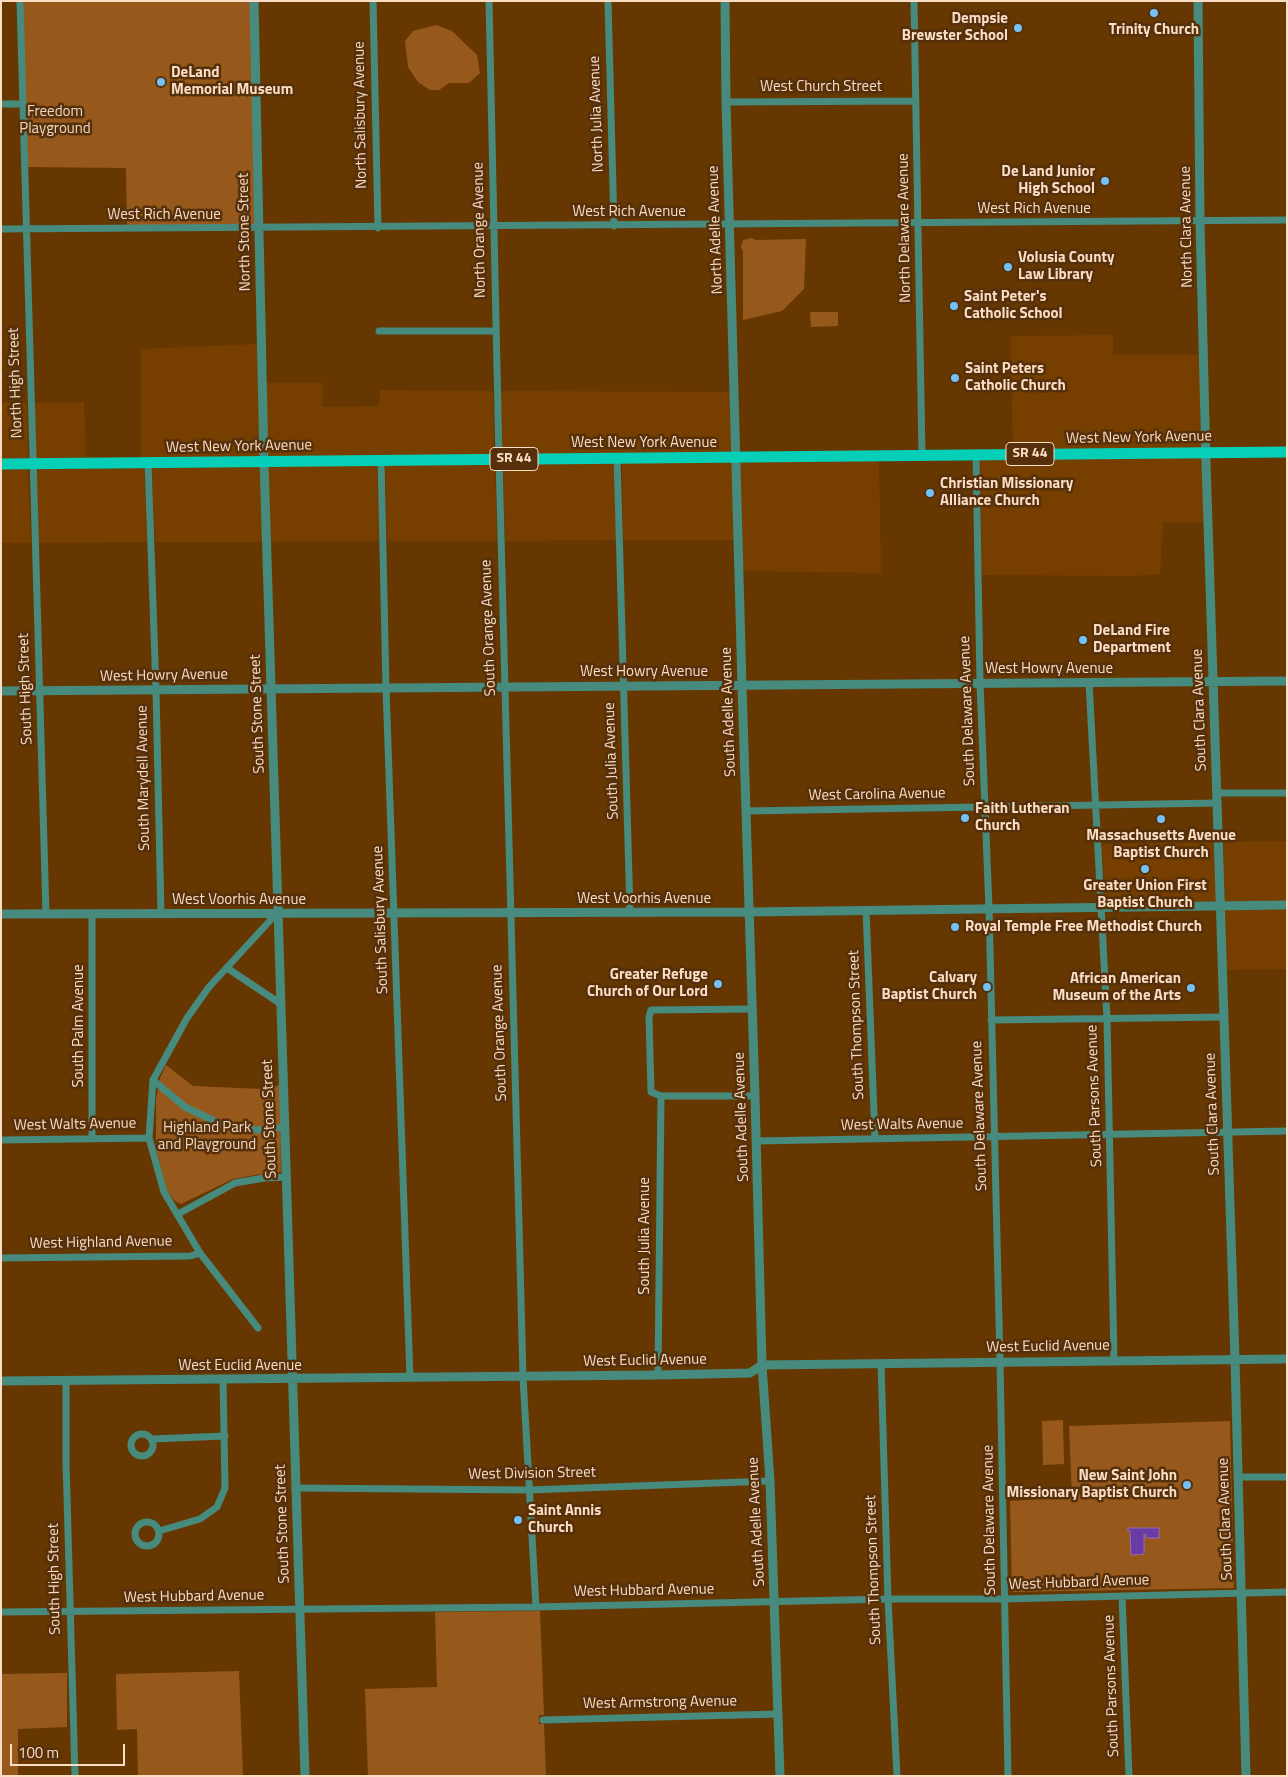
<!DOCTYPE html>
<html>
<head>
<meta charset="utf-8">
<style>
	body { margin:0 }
	#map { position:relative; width:1288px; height:1777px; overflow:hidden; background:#663701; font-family:"Titillium Web",sans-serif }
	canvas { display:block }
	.frame { position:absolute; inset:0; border:2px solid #fbddc6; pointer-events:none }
	.scale { position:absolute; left:10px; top:1744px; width:115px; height:22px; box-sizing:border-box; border:2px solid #fbddc6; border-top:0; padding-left:6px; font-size:15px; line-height:18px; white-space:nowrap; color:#fbddc6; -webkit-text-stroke:4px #55300b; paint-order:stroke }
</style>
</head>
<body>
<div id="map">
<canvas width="1288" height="1777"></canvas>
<div class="frame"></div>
<div class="scale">100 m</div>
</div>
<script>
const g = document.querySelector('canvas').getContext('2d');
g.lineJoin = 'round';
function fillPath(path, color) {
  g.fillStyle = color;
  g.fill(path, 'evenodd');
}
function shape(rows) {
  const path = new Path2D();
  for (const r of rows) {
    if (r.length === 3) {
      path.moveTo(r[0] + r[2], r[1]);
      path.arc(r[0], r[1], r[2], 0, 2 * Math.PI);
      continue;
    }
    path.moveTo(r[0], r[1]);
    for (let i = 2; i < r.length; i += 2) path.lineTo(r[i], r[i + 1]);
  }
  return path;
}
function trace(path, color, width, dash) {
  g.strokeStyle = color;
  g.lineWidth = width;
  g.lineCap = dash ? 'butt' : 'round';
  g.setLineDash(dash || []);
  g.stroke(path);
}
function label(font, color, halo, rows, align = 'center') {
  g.font = font + ' "Titillium Web",sans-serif';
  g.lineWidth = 5;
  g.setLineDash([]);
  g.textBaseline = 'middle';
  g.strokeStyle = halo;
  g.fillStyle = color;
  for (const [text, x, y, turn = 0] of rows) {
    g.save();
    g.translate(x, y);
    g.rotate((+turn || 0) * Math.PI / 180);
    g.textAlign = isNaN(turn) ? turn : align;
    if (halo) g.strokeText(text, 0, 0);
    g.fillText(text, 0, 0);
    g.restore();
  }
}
const built = shape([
	[1113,335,1113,355,1199,355,1201,448,1013,450,1010,336],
	[257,344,260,457,141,458,141,349],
	[266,383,323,383,322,407,379,406,380,390,493,391,494,455,268,457],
	[501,391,730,392,731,453,502,455],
	[84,402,86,459,36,459,34,403],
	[1,403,27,403,28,459,1,460],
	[1202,457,1204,522,1163,523,1160,574,1134,576,982,575,980,459],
	[879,460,881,573,742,571,739,462],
	[732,462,734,540,623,540,622,463],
	[614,463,616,540,505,541,503,464],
	[495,464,497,541,387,541,385,465],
	[377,465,379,541,271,542,268,466],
	[260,466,263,542,155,542,152,467],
	[144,467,147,542,39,543,36,468],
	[28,468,31,543,1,543,1,469],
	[1287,841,1287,901,1225,901,1223,842],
	[1215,842,1217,901,1105,902,1102,844],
	[1225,910,1287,910,1287,969,1227,970]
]);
const green = shape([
	[20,1,254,1,258,228,127,229,126,168,25,167],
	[436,25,452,31,477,55,480,73,469,83,449,83,439,90,430,90,418,82,408,67,405,41,413,31],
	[751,238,756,240,806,239,804,289,782,311,743,320,743,252,741,247,743,240],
	[810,312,838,312,838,326,811,327],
	[166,1065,193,1086,262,1089,280,1085,281,1172,255,1175,233,1179,181,1204,175,1201,167,1191,156,1149,156,1099,160,1078],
	[1063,1420,1064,1464,1043,1465,1042,1421],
	[1230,1421,1234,1588,1012,1592,1010,1501,1072,1497,1069,1426],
	[540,1611,544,1715,539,1715,539,1724,544,1724,546,1776,368,1776,365,1689,437,1687,435,1612],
	[239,1671,243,1776,138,1776,137,1729,117,1730,116,1674],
	[67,1673,67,1727,18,1729,18,1776,1,1776,1,1674]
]);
const water = shape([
	[1128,1528,1159,1528,1159,1538,1146,1538,1146,1535,1144,1534,1144,1554,1131,1555,1130,1531,1128,1531,1128,1528]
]);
const minor = shape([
	[20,1,46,914],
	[373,1,378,228],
	[489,1,499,459,523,1377,536,1607],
	[608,1,614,226],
	[914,1,922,455],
	[726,102,916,101],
	[1,104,24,104],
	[1,229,1287,220],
	[379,331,496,331],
	[976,455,980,683,989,908,1000,1362,1008,1776],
	[617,458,630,912],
	[381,460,386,688,410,1378],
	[148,462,156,690,161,914],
	[1089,682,1107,1018,1114,1360],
	[1217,793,1287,793],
	[746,811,1218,803],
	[866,910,875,1139],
	[92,914,92,1139],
	[227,968,281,1004],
	[752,1009,651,1010,649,1017,651,1092,661,1096,755,1096],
	[991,1020,1224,1017],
	[153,1080,185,1107,225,1126,257,1130,284,1127],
	[1,1140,149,1138],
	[757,1141,1287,1131],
	[178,1214,235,1183,264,1178,286,1177],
	[1,1258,190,1256,200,1253],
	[258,1328,200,1253,164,1192,149,1138,153,1080,187,1018,209,987,277,913],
	[881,1363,888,1599,897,1776],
	[658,1375,661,1096],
	[66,1381,66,1461,75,1776],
	[142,1445,11],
	[152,1439,225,1436],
	[1239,1477,1287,1477],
	[295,1488,529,1490,770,1481],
	[147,1534,12],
	[159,1531,200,1519,217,1507,225,1488,223,1379],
	[1122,1596,1129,1776],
	[1,1612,536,1607,888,1599,1005,1599,1287,1592],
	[543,1720,778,1714]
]);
const tertiary = shape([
	[254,1,264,462,305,1776],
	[725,1,726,102,742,685,755,1096,762,1365,770,1481,780,1776],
	[1198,1,1200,222,1206,462,1235,1359,1246,1776],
	[1,691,1287,681],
	[1,914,750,912,1287,905],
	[1,1381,658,1375,750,1373,762,1365,1287,1359]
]);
const primary = shape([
	[1,464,1287,452]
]);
const markers = [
	[1154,13,5,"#73c1f6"],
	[1018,28,5,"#73c1f6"],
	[161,82,5,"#73c1f6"],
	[1105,181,5,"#73c1f6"],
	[1008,267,5,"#73c1f6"],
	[954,306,5,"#73c1f6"],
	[955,378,5,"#73c1f6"],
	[930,493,5,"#73c1f6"],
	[1083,640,5,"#73c1f6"],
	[965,818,5,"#73c1f6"],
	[1161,819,5,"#73c1f6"],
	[1145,869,5,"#73c1f6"],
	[955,927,5,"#73c1f6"],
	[718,984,5,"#73c1f6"],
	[987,987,5,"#73c1f6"],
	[1191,988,5,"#73c1f6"],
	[1187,1485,5,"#73c1f6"],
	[518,1520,5,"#73c1f6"]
];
const shields = [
	[1030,454,48],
	[514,459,48]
];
const shieldNames = [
	["SR 44",1030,454],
	["SR 44",514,459]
];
const poiNames = [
	["Dempsie",1008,19,"right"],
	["Brewster School",1008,36,"right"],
	["Trinity Church",1154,30,"center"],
	["DeLand",171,73],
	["Memorial Museum",171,90],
	["De Land Junior",1095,172,"right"],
	["High School",1095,189,"right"],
	["Volusia County",1018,258],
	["Law Library",1018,275],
	["Saint Peter's",964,297],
	["Catholic School",964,314],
	["Saint Peters",965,369],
	["Catholic Church",965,386],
	["Christian Missionary",940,484],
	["Alliance Church",940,501],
	["DeLand Fire",1093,631],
	["Department",1093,648],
	["Faith Lutheran",975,809],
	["Church",975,826],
	["Massachusetts Avenue",1161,836,"center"],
	["Baptist Church",1161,853,"center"],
	["Greater Union First",1145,886,"center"],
	["Baptist Church",1145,903,"center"],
	["Royal Temple Free Methodist Church",965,927],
	["Greater Refuge",708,975,"right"],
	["Church of Our Lord",708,992,"right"],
	["Calvary",977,978,"right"],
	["Baptist Church",977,995,"right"],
	["African American",1181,979,"right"],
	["Museum of the Arts",1181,996,"right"],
	["New Saint John",1177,1476,"right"],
	["Missionary Baptist Church",1177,1493,"right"],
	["Saint Annis",528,1511],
	["Church",528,1528]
];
const streetNames = [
	["West Church Street",821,87],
	["North Julia Avenue",597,114,-92],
	["North Salisbury Avenue",361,115,-91],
	["West Rich Avenue",1034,209],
	["West Rich Avenue",629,212],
	["West Rich Avenue",164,215],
	["North Clara Avenue",1187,227,-91],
	["North Delaware Avenue",905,228,-91],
	["North Orange Avenue",480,230,-91],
	["North Adelle Avenue",716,230,-92],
	["North Stone Street",245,232,-91],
	["North High Street",16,383,-92],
	["West New York Avenue",1139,438,-1],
	["West New York Avenue",644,443],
	["West New York Avenue",239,447,-1],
	["South Orange Avenue",489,628,-92],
	["West Howry Avenue",1049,669],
	["West Howry Avenue",644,672],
	["West Howry Avenue",164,676,-1],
	["South High Street",26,689,-92],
	["South Clara Avenue",1200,710,-92],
	["South Delaware Avenue",968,711,-92],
	["South Adelle Avenue",729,712,-92],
	["South Stone Street",258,714,-92],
	["South Julia Avenue",612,761,-92],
	["South Marydell Avenue",144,778,-91],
	["West Carolina Avenue",877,795,-1],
	["West Voorhis Avenue",644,899],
	["West Voorhis Avenue",239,900],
	["South Salisbury Avenue",381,920,-92],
	["South Thompson Street",857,1025,-92],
	["South Palm Avenue",79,1026,-90],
	["South Orange Avenue",500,1033,-92],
	["South Parsons Avenue",1095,1096,-92],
	["South Clara Avenue",1213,1114,-92],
	["South Delaware Avenue",980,1116,-92],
	["South Adelle Avenue",742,1117,-92],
	["South Stone Street",270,1119,-92],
	["West Walts Avenue",75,1125,-1],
	["West Walts Avenue",902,1125,-1],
	["South Julia Avenue",645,1236,-90],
	["West Highland Avenue",101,1243,-1],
	["West Euclid Avenue",1048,1347,-1],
	["West Euclid Avenue",645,1361,-1],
	["West Euclid Avenue",240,1366],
	["West Division Street",532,1474,-1],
	["South Clara Avenue",1226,1519,-92],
	["South Delaware Avenue",990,1520,-91],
	["South Adelle Avenue",757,1522,-93],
	["South Stone Street",283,1524,-92],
	["South Thompson Street",874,1570,-92],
	["South High Street",55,1579,-91],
	["West Hubbard Avenue",1079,1583,-2],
	["West Hubbard Avenue",644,1591,-1],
	["West Hubbard Avenue",194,1597,-1],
	["South Parsons Avenue",1112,1686,-92],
	["West Armstrong Avenue",660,1703,-1]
];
const parkNames = [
	["Freedom",55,112],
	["Playground",55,129],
	["Highland Park",207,1128],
	["and Playground",207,1145]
];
fillPath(built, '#763f00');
fillPath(green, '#97591b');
fillPath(water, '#693ba4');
trace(water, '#956cae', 1);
trace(minor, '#468b7e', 7);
trace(tertiary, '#468b7e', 9);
trace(primary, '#06cfb7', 11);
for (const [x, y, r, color] of markers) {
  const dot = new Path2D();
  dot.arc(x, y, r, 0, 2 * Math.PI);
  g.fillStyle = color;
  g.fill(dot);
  trace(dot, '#55300b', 2);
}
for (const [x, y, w] of shields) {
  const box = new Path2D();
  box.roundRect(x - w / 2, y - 11.5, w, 23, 4);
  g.fillStyle = '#55300b';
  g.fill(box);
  trace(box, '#fbddc6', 1);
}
label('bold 14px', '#fbddc6', null, shieldNames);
label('bold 15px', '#fbddc6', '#55300b', poiNames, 'left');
label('15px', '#fbddc6', '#55300b', streetNames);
label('15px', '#eed5c2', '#55300b', parkNames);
</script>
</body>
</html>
